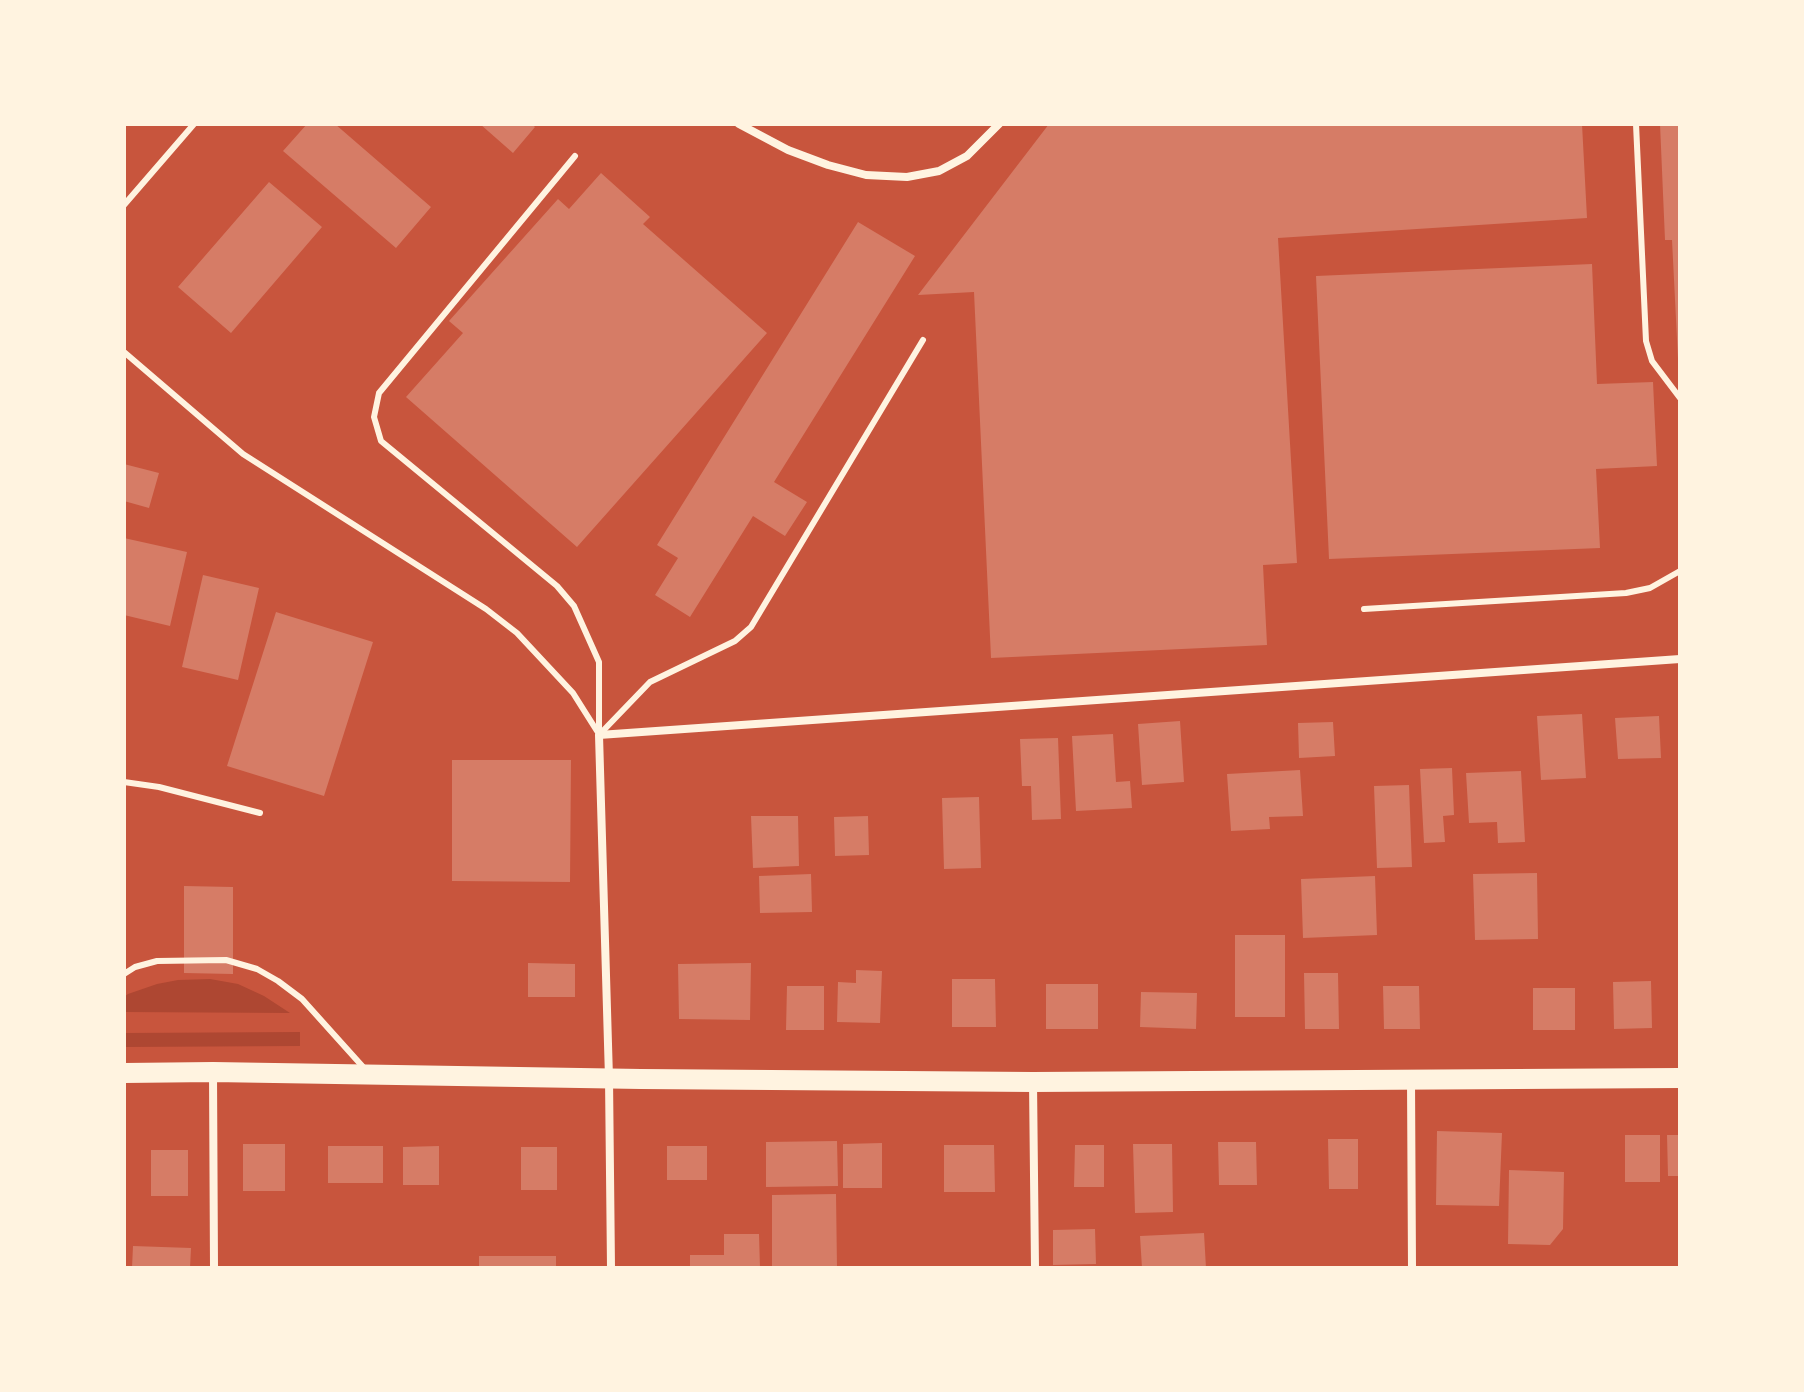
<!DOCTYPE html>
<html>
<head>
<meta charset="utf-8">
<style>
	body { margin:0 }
	#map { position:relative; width:1804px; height:1392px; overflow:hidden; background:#c8553d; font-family:"Roboto Condensed",sans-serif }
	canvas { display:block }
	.frame { position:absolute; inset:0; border:126px solid #fff3e0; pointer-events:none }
</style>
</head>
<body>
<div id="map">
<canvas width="1804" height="1392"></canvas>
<div class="frame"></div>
</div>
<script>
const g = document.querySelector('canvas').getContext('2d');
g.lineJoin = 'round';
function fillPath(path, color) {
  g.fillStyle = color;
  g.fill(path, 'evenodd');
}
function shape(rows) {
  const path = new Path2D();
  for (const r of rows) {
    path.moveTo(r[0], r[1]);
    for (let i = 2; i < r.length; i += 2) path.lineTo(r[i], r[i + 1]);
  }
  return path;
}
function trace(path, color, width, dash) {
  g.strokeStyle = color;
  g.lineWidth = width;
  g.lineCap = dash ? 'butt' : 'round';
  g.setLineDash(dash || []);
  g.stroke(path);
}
const green = shape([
	[210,979,238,984,264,996,290,1013,124,1012,124,997,128,994,157,984,178,980],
	[300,1032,300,1046,124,1047,124,1033]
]);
const building = shape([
	[307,124,335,124,431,207,396,248,283,151],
	[480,124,532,124,535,127,513,153],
	[1049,124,1582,124,1587,218,1278,238,1297,563,1263,565,1267,645,991,658,974,292,918,295],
	[1660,124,1680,124,1680,359,1678,359,1672,240,1665,240],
	[601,173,650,217,643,224,767,333,577,547,406,397,463,333,449,321,558,199,569,209],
	[269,182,322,227,231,333,178,287],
	[858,222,915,256,774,482,807,502,785,536,753,516,690,617,655,595,678,558,657,545],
	[1592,264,1597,384,1653,382,1657,466,1596,469,1600,548,1329,559,1316,276],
	[124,464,159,473,149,508,124,501],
	[124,538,187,552,170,626,124,615],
	[203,575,259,588,238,680,182,667],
	[276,612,373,642,324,796,227,766],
	[1582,714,1586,778,1541,780,1537,716],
	[1659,716,1661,758,1618,759,1615,718],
	[1180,721,1184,782,1142,785,1138,724],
	[1333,722,1335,756,1299,758,1298,723],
	[1113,734,1116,782,1130,781,1132,808,1076,811,1072,736],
	[1058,738,1061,819,1032,820,1031,786,1022,786,1020,739],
	[452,760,571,760,570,882,452,881],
	[1452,768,1454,815,1443,816,1445,842,1424,843,1420,769],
	[1300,770,1303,816,1269,817,1270,829,1231,831,1227,774],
	[1521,771,1525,842,1498,843,1497,822,1469,823,1466,773],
	[1409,785,1412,867,1377,868,1374,786],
	[979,797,981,868,944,869,942,798],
	[751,816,798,816,799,866,753,868],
	[868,816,869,855,835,856,834,817],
	[1537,873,1538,939,1475,940,1473,874],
	[811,874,812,912,760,913,759,876],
	[1375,876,1377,935,1303,938,1301,879],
	[184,886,233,887,233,974,184,973],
	[1235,935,1285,935,1285,1017,1235,1017],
	[528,963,575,964,575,997,528,997],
	[751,963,750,1020,679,1019,678,964],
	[856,970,882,971,880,1023,837,1022,838,982,856,983],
	[1304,973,1338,973,1339,1029,1305,1029],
	[952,979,995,979,996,1027,952,1027],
	[1651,981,1652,1028,1614,1029,1613,982],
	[1046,984,1098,984,1098,1029,1046,1029],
	[787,986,824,986,824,1030,786,1030],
	[1383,986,1419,986,1420,1029,1384,1029],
	[1533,988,1575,988,1575,1030,1533,1030],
	[1141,992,1197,993,1196,1029,1140,1027],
	[1437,1131,1502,1133,1499,1206,1436,1205],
	[1625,1135,1660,1135,1660,1182,1625,1182],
	[1667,1135,1680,1135,1680,1176,1668,1176],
	[1328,1139,1358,1139,1358,1189,1329,1189],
	[837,1141,838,1186,766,1187,766,1142],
	[1218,1142,1256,1142,1257,1185,1219,1185],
	[882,1143,882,1188,843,1188,843,1144],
	[243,1144,285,1144,285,1191,243,1191],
	[1133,1144,1172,1144,1173,1212,1135,1213],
	[944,1145,994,1145,995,1192,944,1192],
	[1075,1145,1104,1145,1104,1187,1074,1187],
	[328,1146,383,1146,383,1183,328,1183],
	[439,1146,439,1185,403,1185,403,1147],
	[667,1146,707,1146,707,1180,667,1180],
	[521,1147,557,1147,557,1190,521,1190],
	[151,1150,188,1150,188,1196,151,1196],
	[1509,1170,1564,1172,1563,1229,1550,1245,1508,1244],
	[836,1194,837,1268,772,1268,772,1195],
	[1095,1229,1096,1264,1053,1265,1053,1230],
	[1204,1233,1206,1268,1142,1268,1140,1236],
	[724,1234,759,1234,760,1268,690,1268,690,1255,724,1255],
	[133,1246,191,1248,190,1268,132,1268],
	[479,1256,556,1256,556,1268,479,1268]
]);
const service = shape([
	[1636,124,1646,341,1652,361,1680,398],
	[575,156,379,393,374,417,381,441,557,586,574,606,599,662,599,735],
	[124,205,194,124],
	[124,352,243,454,486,609,517,633,573,693,597,731],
	[1364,609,1626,593,1650,588,1680,571],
	[599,735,650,682,735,641,751,627,923,340],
	[124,782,159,787,260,813],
	[124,974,135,967,157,961,226,960,257,969,278,981,302,999,364,1068]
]);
const minor = shape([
	[739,124,788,150,828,165,866,175,907,177,939,171,967,156,999,124],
	[213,1073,214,1268],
	[1411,1081,1412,1268],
	[1033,1082,1035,1268],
	[611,1268,609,1078,599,735,1680,659]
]);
const primary = shape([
	[124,1073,213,1072,641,1079,1033,1082,1680,1078]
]);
fillPath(green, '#ae4732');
fillPath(building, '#d67c66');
trace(service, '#fff3e0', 6);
trace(minor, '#fff3e0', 8);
trace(primary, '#fff3e0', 20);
</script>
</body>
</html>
